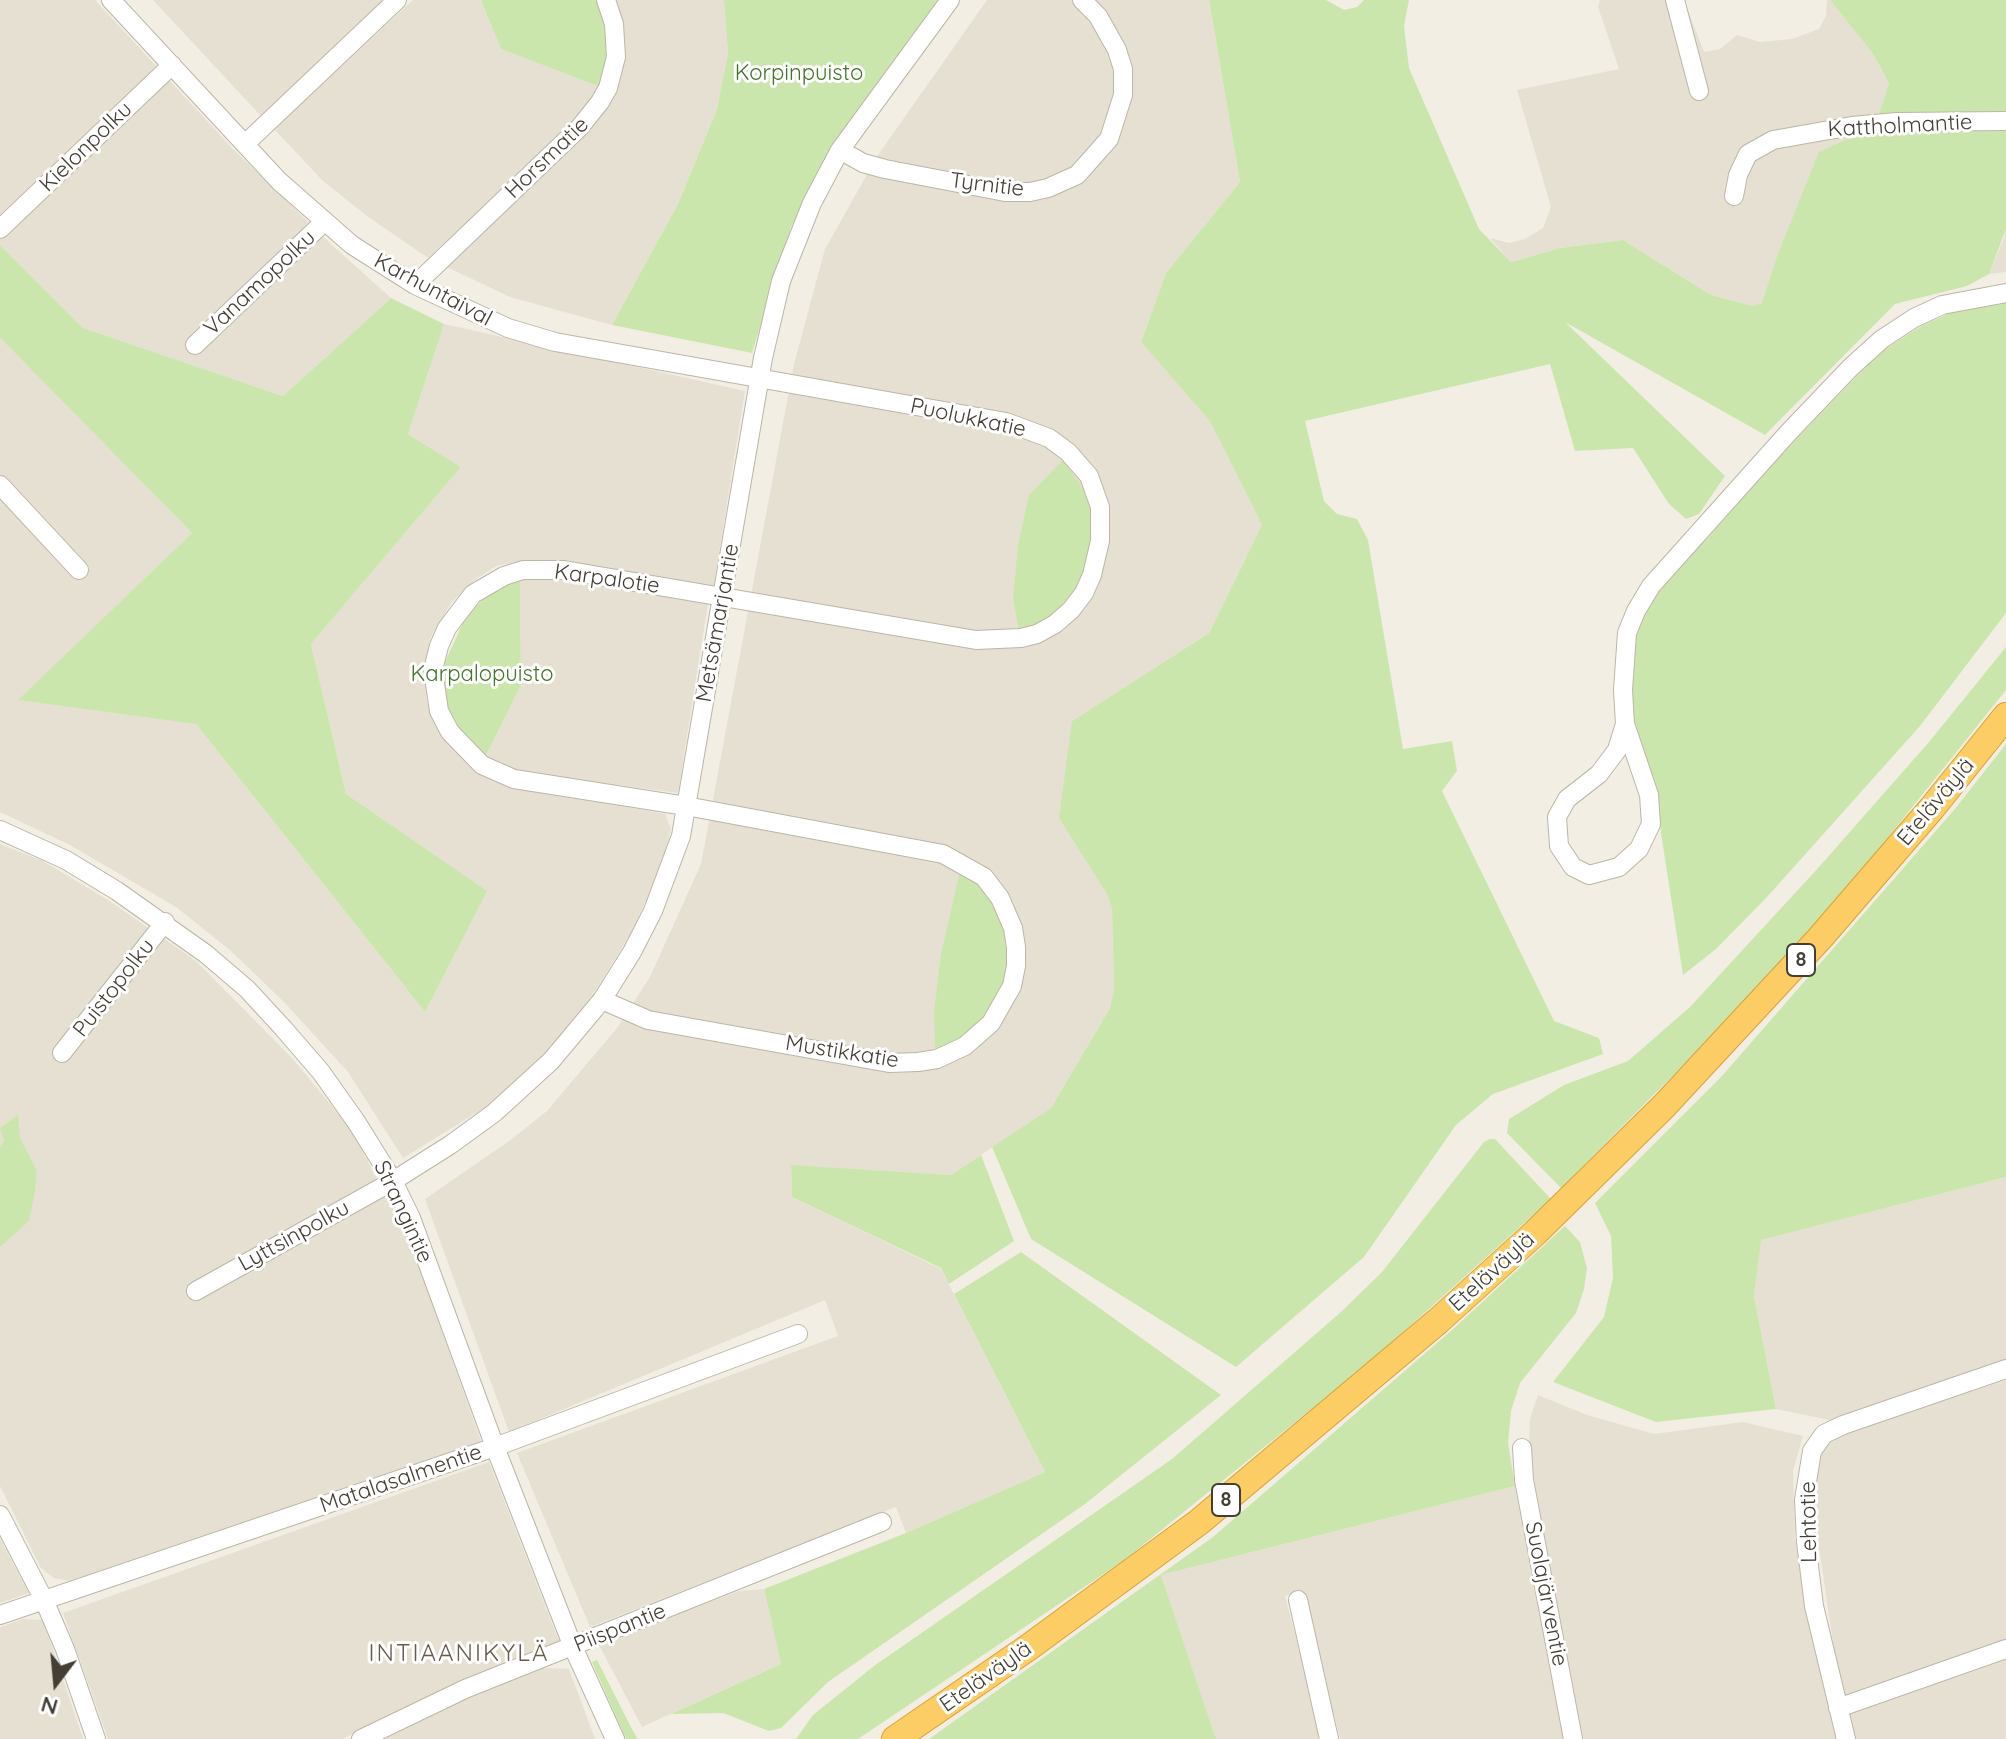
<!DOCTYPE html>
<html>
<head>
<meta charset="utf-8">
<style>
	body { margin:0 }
	#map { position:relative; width:2006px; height:1739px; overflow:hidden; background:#f2eee4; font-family:Quicksand,sans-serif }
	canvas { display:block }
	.north { position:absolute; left:16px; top:1643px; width:80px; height:80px; -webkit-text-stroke:6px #fff; paint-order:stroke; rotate:196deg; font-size:22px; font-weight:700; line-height:32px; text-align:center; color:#443e34 }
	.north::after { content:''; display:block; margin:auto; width:28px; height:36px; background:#443e34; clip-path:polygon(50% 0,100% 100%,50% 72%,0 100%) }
</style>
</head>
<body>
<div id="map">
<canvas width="2006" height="1739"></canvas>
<div class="north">N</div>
</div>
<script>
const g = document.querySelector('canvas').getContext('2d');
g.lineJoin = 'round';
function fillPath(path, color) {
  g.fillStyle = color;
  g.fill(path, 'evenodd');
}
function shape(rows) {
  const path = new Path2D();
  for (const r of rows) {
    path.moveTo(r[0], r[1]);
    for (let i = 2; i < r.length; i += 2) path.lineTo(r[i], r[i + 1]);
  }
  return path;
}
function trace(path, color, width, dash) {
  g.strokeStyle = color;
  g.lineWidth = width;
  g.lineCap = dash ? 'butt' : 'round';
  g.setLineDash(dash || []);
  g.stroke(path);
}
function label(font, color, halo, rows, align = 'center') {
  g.font = font + ' Quicksand,sans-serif';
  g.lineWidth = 6;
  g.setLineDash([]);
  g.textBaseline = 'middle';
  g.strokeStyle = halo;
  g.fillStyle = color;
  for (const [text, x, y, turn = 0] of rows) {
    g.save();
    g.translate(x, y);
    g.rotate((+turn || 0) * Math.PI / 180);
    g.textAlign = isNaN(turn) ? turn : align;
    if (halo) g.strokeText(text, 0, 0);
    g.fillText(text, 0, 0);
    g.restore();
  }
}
const residential = shape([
	[0,0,95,0,234,150,333,246,391,298,283,396,83,328,0,245],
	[153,0,384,0,261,116],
	[413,0,481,0,501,49,600,87,572,124,428,258,367,216,323,181,274,129],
	[616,0,724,0,728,53,717,109,678,204,612,325,510,297,447,267,586,133,608,107,616,91,625,57,623,22],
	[987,0,1209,0,1240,182,1166,273,1141,342,1210,420,1262,525,1209,633,1072,721,1112,908,1114,989,1110,1008,1051,1108,951,1175,791,1166,792,1197,941,1269,1045,1472,906,1533,896,1507,590,1627,517,1453,838,1336,825,1300,509,1432,425,1199,512,1139,547,1111,617,1028,650,977,701,864,794,364,825,249,878,155],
	[1600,0,1684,0,1704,52,1720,49,1737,35,1760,42,1792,39,1819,29,1826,16,1827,0,1830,0,1873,54,1889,83,1875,126,1762,303,1753,306,1711,295,1623,240,1560,248,1511,262,1490,238,1509,243,1525,239,1543,228,1551,207,1517,90,1619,69,1598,7],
	[2006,229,2006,272,1989,274,2004,238],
	[444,324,745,391,713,590,557,562,525,560,496,566,475,580,451,603,430,639,424,673,427,702,447,741,486,777,516,786,665,814,671,829,662,865,631,933,586,1006,544,1057,486,1107,403,1158,348,1072,285,1003,231,951,176,907,70,845,0,812,0,338,192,533,19,700,195,723,425,1012,486,891,346,794,311,644,461,467,408,434],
	[559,577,708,603,678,793,521,772,485,758,521,685,520,580],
	[0,844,43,861,108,900,196,961,292,1058,350,1128,408,1237,481,1441,70,1581,54,1578,41,1568,0,1486],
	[2006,1177,2006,1361,1834,1421,1776,1409,1754,1296,1760,1240],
	[2006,1380,2006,1739,1856,1739,1834,1650,1818,1541,1816,1481,1820,1454,1831,1440,1853,1430],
	[1538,1395,1587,1415,1654,1434,1743,1422,1803,1436,1793,1471,1795,1539,1807,1608,1837,1739,1580,1739,1529,1451,1530,1419],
	[489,1462,559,1641,468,1678,342,1739,108,1739,63,1613],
	[1515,1486,1565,1739,1340,1739,1303,1591,1285,1596,1313,1703,1319,1739,1216,1739,1161,1575],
	[0,1539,29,1593,0,1603],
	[764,1589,781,1664,642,1727,598,1643,739,1591],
	[23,1619,43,1620,83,1739,0,1739,0,1627],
	[543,1668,569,1669,595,1739,380,1739,470,1697]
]);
const green = shape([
	[481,0,598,0,604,16,609,46,606,72,600,87,501,49],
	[724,0,938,0,831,151,791,227,752,353,612,325,678,204,717,109,728,53],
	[1209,0,1326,0,1344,10,1357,7,1364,0,1409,0,1404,26,1409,68,1479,229,1511,262,1560,248,1623,240,1711,295,1753,306,1762,303,1778,254,1819,152,1875,126,1889,83,1873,54,1830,0,2006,0,2006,229,1989,274,1967,286,1895,304,1765,435,1565,322,1725,476,1699,514,1686,519,1669,504,1633,448,1575,451,1550,364,1305,421,1324,501,1337,514,1357,519,1368,540,1403,749,1452,741,1457,771,1442,791,1554,1021,1599,1038,1603,1054,1493,1094,1456,1125,1364,1257,1236,1367,1031,1239,992,1147,1051,1108,1110,1008,1114,989,1112,908,1107,894,1059,818,1072,721,1209,633,1262,525,1210,421,1141,342,1166,273,1240,182],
	[0,245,83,328,283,396,391,298,444,324,408,434,461,467,311,644,346,794,487,891,425,1012,196,724,18,700,192,533,0,338],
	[2006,302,2006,613,1920,726,1767,897,1716,949,1683,975,1659,820,1633,719,1633,647,1640,619,1666,575,1707,539,1779,457,1879,353,1923,325,1957,310],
	[1063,460,1091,500,1094,543,1078,589,1064,606,1049,619,1019,633,1013,598,1018,546,1029,495],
	[520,580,521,685,485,758,463,735,448,707,442,687,445,662,467,614,495,589],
	[2006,647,2006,690,1846,890,1717,1031,1561,1188,1507,1133,1509,1119,1564,1085,1628,1061,1690,1007,1819,867,1929,742],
	[2006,744,2006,1177,1761,1240,1754,1296,1776,1409,1656,1422,1553,1382,1604,1317,1613,1278,1611,1236,1595,1203,1722,1076,1954,810],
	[961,867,982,883,1003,922,1010,961,1005,984,989,1017,968,1037,935,1050,934,1011,941,954],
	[18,1115,20,1138,37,1171,35,1192,29,1221,0,1247,0,1147,4,1141,0,1128],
	[1490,1139,1495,1139,1551,1199,1370,1362,1123,1561,858,1739,796,1739,813,1715,874,1666,1172,1459,1341,1312,1382,1272,1484,1142],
	[981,1155,1014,1241,949,1284,941,1268,792,1197,791,1165,951,1175],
	[1565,1226,1580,1242,1587,1268,1584,1289,1576,1313,1520,1383,1511,1411,1508,1443,1515,1486,1161,1575,1216,1739,929,1739,1213,1537,1452,1330],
	[1021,1252,1221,1395,1085,1504,828,1682,781,1728,769,1731,723,1713,671,1714,781,1664,764,1589,906,1533,1045,1472,954,1294],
	[597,1660,633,1731,638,1739,626,1739,592,1662]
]);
const minor = shape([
	[111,0,279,181,352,245,415,285,508,328,555,342,1006,422,1049,438,1068,452,1089,476,1100,507,1100,541,1092,575,1084,593,1071,610,1055,624,1037,634,1021,638,976,640,564,570,523,570,504,576,473,594,447,628,439,646,433,670,439,711,450,732,482,765,514,779,686,806,943,854,984,877,1000,898,1013,928,1016,947,1016,966,1012,986,991,1023,965,1046,937,1059,918,1062,889,1063,648,1020,602,1000],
	[1675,0,1699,91],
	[245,144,397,0],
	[840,150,863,163,885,169,1005,192,1030,192,1048,188,1077,175,1109,139,1123,95,1123,69,1117,50,1098,16,1082,0],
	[1734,196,1738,175,1748,154,1773,140,1852,126,1897,122,2006,121],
	[0,229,172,65],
	[415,285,580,127,600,102,608,88,616,57,614,24,606,0],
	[195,345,324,222],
	[0,485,79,570],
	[1625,724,1617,750,1599,774,1567,799,1557,817,1559,846,1573,867,1589,875,1619,867,1639,849,1651,824,1649,795,1625,724,1623,690,1627,633,1636,611,1651,586,1788,433,1851,367,1882,339,1914,318,1942,305,2006,293],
	[0,830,66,860,117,891,206,954,247,989,283,1028,321,1072,357,1123,393,1181,411,1218,495,1447,573,1647,615,1739],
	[62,1053,165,922],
	[196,1291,393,1181,450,1145,494,1113,551,1061,602,1000,632,952,653,911,681,836,763,358,781,281,812,203,840,150,950,0],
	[1522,1448,1524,1480,1573,1739],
	[0,1515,44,1600,65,1649,96,1739],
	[1298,1600,1329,1739],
	[0,1615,495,1447,798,1334],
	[1838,1708,2006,1649],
	[361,1739,465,1689,882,1522],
	[1846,1739,1814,1606,1806,1542,1804,1500,1812,1451,1824,1434,1843,1425,2006,1369]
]);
const highway = shape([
	[895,1739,1029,1647,1199,1522,1438,1321,1535,1233,1664,1106,1820,938,1932,808,2006,716]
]);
const shields = [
	[1801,960,28],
	[1226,1500,28]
];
const shieldNames = [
	["8",1801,960],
	["8",1226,1500]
];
const parkNames = [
	["Korpinpuisto",799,73],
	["Karpalopuisto",482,674]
];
const streetNames = [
	["Kattholmantie",1900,126,-3],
	["Kielonpolku",86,147,-44],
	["Horsmatie",547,158,-44],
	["Tyrnitie",987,185,7],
	["Vanamopolku",260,283,-43],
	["Karhuntaival",433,290,28],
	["Puolukkatie",968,418,12],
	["Karpalotie",607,579,8],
	["Metsämarjantie",718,623,-80],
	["Eteläväylä",1936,802,-50],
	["Puistopolku",114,988,-52],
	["Mustikkatie",842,1052,9],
	["Strangintie",403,1212,65],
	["Lyttsinpolku",294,1236,-29],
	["Eteläväylä",1492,1272,-42],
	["Matalasalmentie",401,1479,-19],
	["Lehtotie",1809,1522,-91],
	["Suolajärventie",1546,1594,79],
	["Piispantie",620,1628,-22],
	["Eteläväylä",986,1677,-35]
];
const neighbourhoodNames = [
	["INTIAANIKYLÄ",459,1654]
];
fillPath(residential, '#e6e0d2');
fillPath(green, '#cbe6ad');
trace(minor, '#bdb6a7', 20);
trace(highway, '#dba135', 28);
trace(minor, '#fff', 18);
trace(highway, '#fccc65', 26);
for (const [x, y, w] of shields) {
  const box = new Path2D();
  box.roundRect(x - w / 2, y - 16, w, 32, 6);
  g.fillStyle = '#fff';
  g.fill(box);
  trace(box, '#443e34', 2);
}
label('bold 20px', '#443e34', null, shieldNames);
label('22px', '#447529', '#fff', parkNames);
label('22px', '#443e34', '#fff', streetNames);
g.letterSpacing = '2px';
label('24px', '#675c4c', '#fff', neighbourhoodNames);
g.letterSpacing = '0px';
</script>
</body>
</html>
